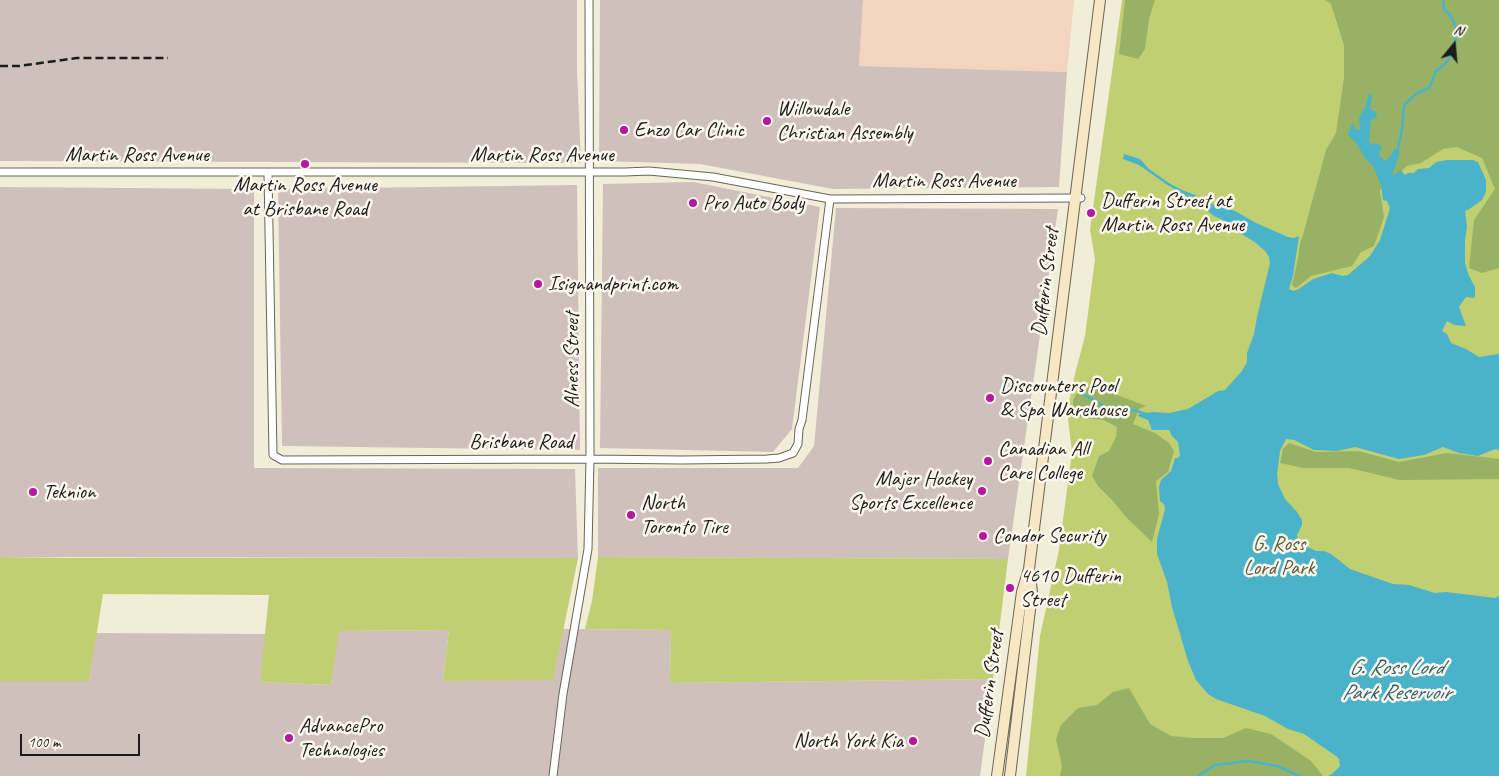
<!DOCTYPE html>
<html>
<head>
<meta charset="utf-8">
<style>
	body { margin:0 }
	#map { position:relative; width:1499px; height:776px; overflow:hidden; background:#f2edd6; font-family:Caveat,sans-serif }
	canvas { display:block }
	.north { position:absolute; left:1429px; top:20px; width:50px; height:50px; -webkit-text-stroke:4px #fbf7ec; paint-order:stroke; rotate:17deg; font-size:14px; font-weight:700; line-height:20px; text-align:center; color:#1c1c1c }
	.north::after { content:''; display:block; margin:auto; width:18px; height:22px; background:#1c1c1c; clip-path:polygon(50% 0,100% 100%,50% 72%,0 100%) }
	.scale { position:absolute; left:20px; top:734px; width:120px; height:22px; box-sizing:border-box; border:2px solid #1c1c1c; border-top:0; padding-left:6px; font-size:15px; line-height:18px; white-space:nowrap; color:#1c1c1c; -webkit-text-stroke:4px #fbf7ec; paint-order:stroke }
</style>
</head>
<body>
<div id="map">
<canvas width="1499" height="776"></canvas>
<div class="north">N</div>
<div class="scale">100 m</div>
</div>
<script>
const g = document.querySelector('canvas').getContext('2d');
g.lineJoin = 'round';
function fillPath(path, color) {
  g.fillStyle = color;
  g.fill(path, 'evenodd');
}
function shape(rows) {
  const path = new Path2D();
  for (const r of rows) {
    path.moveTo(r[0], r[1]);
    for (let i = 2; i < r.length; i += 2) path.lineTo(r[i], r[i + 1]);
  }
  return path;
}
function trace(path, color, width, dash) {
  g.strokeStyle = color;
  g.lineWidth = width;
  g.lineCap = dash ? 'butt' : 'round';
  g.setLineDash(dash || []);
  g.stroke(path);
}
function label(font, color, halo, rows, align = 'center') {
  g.font = font + ' Caveat,sans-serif';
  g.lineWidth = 5;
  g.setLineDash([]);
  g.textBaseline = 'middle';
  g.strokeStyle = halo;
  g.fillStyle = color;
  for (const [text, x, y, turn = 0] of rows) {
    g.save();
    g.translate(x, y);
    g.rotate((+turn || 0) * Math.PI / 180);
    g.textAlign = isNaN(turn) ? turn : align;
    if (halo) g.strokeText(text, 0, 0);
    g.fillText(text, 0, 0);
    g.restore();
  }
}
const built = shape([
	[863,0,1074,0,1067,72,859,66]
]);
const industrial = shape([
	[0,0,577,0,577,70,581,163,0,161],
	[600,0,863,0,859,66,1067,72,1059,187,833,189,700,164,599,161],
	[693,182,820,207,792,429,773,452,600,448,603,184],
	[577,185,580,450,282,446,278,189],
	[0,187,254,189,254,468,575,469,578,558,0,557],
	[836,208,1058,209,1008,559,598,557,598,468,798,468,814,446],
	[563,629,671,630,670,683,993,679,980,776,0,776,0,681,89,681,96,633,266,634,260,682,331,685,338,631,449,630,443,681,553,679]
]);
const green = shape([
	[1122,0,1499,0,1499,776,1026,776,1040,636,1059,550,1072,452,1067,411,1075,374,1085,336,1095,259,1090,230],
	[0,557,68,558,578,558,553,680,443,681,449,630,339,631,331,685,260,682,269,595,103,594,89,681,0,681],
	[598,557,1008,559,993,679,670,683,671,630,585,629,592,601]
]);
const forest = shape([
	[1125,0,1155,0,1149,19,1145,49,1138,59,1119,54],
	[1325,0,1499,0,1499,268,1482,273,1469,268,1474,220,1495,189,1482,158,1457,147,1443,149,1421,163,1407,166,1380,190,1384,217,1374,246,1361,252,1352,266,1311,276,1296,288,1292,285,1298,259,1300,243,1303,235,1326,150,1336,133,1344,78,1344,45,1331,4],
	[1082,385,1104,390,1146,406,1139,409,1133,424,1155,433,1169,443,1174,451,1168,472,1156,481,1159,514,1152,542,1126,517,1113,501,1098,486,1092,476,1099,456,1109,451,1116,437,1117,427,1103,420,1078,417,1073,409,1073,400],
	[1289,443,1316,452,1358,451,1399,462,1447,453,1499,459,1499,479,1400,480,1349,468,1304,468,1280,463,1283,449],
	[1129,688,1150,724,1171,736,1193,738,1223,738,1246,728,1271,734,1311,761,1323,776,1060,776,1062,766,1056,739,1061,725,1078,708,1097,705,1113,692]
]);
const water = shape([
	[1369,94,1371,94,1372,97,1370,108,1372,111,1376,111,1377,115,1375,118,1371,120,1369,143,1372,144,1377,143,1380,145,1382,147,1379,155,1385,161,1392,154,1394,149,1398,150,1400,152,1392,176,1401,170,1405,175,1408,173,1414,173,1418,169,1429,168,1436,162,1447,160,1473,160,1478,162,1486,180,1486,192,1482,200,1468,210,1466,210,1465,212,1467,227,1465,240,1465,263,1469,276,1475,287,1475,296,1474,298,1467,297,1465,298,1459,307,1466,326,1454,325,1447,321,1442,331,1447,334,1451,343,1466,349,1479,357,1499,354,1499,450,1495,449,1478,456,1459,453,1443,447,1424,455,1399,459,1355,447,1337,451,1314,450,1294,440,1286,439,1280,451,1277,474,1278,484,1285,499,1297,512,1302,520,1302,525,1297,535,1299,543,1316,551,1324,551,1331,554,1350,569,1393,584,1409,585,1435,593,1446,592,1495,598,1499,596,1499,776,1328,776,1332,774,1340,766,1339,759,1336,756,1304,734,1288,729,1265,716,1216,699,1208,694,1196,680,1188,661,1172,607,1167,582,1157,554,1157,539,1165,509,1164,504,1160,501,1159,487,1161,480,1171,471,1175,458,1178,458,1180,455,1178,442,1172,436,1169,430,1152,430,1148,420,1138,416,1139,414,1153,412,1169,413,1188,409,1218,391,1225,390,1242,371,1247,362,1247,353,1254,334,1257,317,1270,263,1269,257,1265,251,1256,243,1234,229,1223,220,1214,216,1196,202,1166,184,1139,165,1123,159,1124,154,1140,159,1149,169,1169,183,1182,190,1195,195,1206,202,1235,211,1256,223,1288,237,1294,238,1299,236,1293,276,1289,289,1293,291,1299,289,1313,279,1332,273,1343,276,1348,275,1370,256,1380,240,1390,208,1387,201,1383,200,1381,185,1373,166,1365,158,1357,144,1350,137,1348,134,1352,124,1354,123,1355,129,1360,130,1359,118,1363,110,1365,108]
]);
const stream = shape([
	[1397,153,1402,129,1404,105,1417,93,1429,88,1436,71,1446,63,1454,50,1457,30,1451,16,1444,9,1443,0],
	[1084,395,1106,407,1127,408,1146,414],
	[1198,776,1215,765,1248,761,1277,766,1299,776]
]);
const minor = shape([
	[0,172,625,172,649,171,713,177,830,199,1081,198],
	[268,173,273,455,282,460,590,459,682,460,767,459,779,458,793,453,798,444,799,429,802,420,830,199],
	[553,776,563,694,588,549,590,459,589,0]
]);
const secondary = shape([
	[997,776,1022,592,1029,569,1100,0],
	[1010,776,1032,593,1030,574]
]);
const rail = shape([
	[0,66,19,66,77,58,168,58]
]);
const markers = [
	[767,121,5,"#b5179e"],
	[624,130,5,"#b5179e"],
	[305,164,5,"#b5179e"],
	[693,203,5,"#b5179e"],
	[1091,213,5,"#b5179e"],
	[538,284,5,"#b5179e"],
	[990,398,5,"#b5179e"],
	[988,461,5,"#b5179e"],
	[982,491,5,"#b5179e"],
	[33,492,5,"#b5179e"],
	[631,515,5,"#b5179e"],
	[983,536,5,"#b5179e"],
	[1010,588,5,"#b5179e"],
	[289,738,5,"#b5179e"],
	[913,741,5,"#b5179e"]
];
const poiNames = [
	["Willowdale",777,109],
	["Christian Assembly",777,133],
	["Enzo Car Clinic",634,130],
	["Martin Ross Avenue",305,185,"center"],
	["at Brisbane Road",305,209,"center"],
	["Dufferin Street at",1101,201],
	["Martin Ross Avenue",1101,225],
	["Pro Auto Body",703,203],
	["Isignandprint.com",548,284],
	["Discounters Pool",1000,386],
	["& Spa Warehouse",1000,410],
	["Canadian All",998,449],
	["Care College",998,473],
	["Majer Hockey",972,479,"right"],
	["Sports Excellence",972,503,"right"],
	["Teknion",43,492],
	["North",641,503],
	["Toronto Tire",641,527],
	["Condor Security",993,536],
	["4610 Dufferin",1020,576],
	["Street",1020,600],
	["AdvancePro",299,726],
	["Technologies",299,750],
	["North York Kia",903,741,"right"]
];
const streetNames = [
	["Martin Ross Avenue",137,155],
	["Martin Ross Avenue",542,155],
	["Martin Ross Avenue",944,181],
	["Dufferin Street",1046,282,-83],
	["Alness Street",572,360,-90],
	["Brisbane Road",521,442],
	["Dufferin Street",990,684,-82]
];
const parkNames = [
	["G. Ross",1279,544],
	["Lord Park",1279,568]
];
const waterNames = [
	["G. Ross Lord",1396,668],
	["Park Reservoir",1396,693]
];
fillPath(built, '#f3d4bf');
fillPath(industrial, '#cfc0bb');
fillPath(green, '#bfcf72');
fillPath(forest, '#97b264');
fillPath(water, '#4bb3c9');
trace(stream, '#4bb3c9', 2.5);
trace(minor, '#67655d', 9);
trace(secondary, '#67655d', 12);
trace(minor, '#fff', 7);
trace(secondary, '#f8e7c3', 10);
trace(rail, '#1c1c1c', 2.5, [8, 4]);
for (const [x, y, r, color] of markers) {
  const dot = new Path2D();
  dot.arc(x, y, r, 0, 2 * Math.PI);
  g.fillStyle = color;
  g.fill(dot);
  trace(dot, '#fbf7ec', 2);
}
label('21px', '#1c1c1c', '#fbf7ec', poiNames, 'left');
label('21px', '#1c1c1c', '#fbf7ec', streetNames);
label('21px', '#555b3a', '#fbf7ec', parkNames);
label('italic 22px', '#31606a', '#fbf7ec', waterNames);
</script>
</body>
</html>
